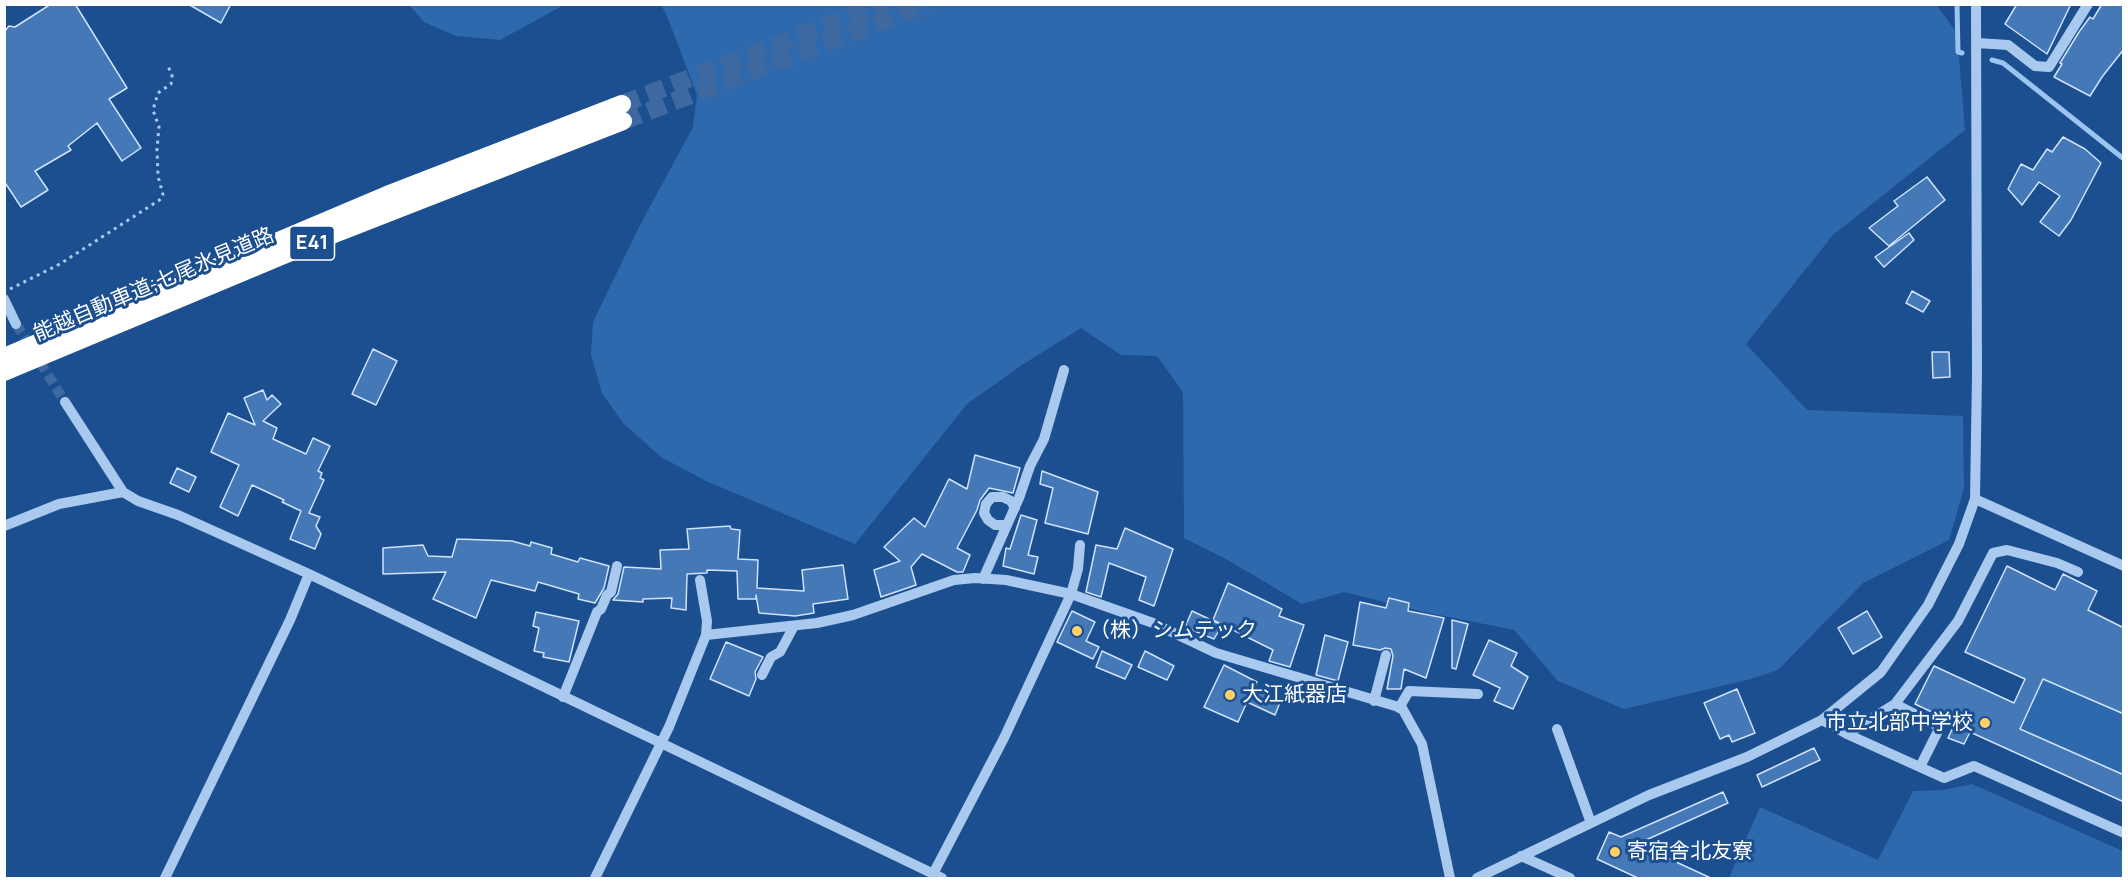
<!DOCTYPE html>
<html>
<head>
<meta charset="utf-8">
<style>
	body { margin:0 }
	#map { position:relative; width:2128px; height:883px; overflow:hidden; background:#1b4f8f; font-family:Manrope,sans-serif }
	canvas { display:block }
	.frame { position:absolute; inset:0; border:6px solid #fff; pointer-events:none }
</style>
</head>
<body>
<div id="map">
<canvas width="2128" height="883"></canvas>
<div class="frame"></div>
</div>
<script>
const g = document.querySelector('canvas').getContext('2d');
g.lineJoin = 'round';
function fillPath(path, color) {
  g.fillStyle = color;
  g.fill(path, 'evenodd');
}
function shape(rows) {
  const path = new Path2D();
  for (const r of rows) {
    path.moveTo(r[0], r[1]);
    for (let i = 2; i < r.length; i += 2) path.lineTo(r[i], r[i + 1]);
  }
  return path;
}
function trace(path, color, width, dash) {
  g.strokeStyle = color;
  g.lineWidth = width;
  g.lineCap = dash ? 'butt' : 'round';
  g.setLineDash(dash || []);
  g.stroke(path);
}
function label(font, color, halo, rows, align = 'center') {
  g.font = font + ' Manrope,"Noto Sans JP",sans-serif';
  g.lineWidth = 6;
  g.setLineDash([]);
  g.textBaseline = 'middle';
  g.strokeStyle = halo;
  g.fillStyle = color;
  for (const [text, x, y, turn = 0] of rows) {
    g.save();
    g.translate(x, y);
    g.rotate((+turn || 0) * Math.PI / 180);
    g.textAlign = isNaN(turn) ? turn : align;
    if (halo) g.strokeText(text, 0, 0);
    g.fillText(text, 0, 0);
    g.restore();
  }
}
const green = shape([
	[1936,4,1957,33,1965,130,1833,235,1746,344,1807,410,1963,416,1964,488,1949,540,1863,583,1778,670,1747,680,1624,709,1558,681,1514,630,1424,612,1344,592,1302,604,1226,559,1184,538,1183,392,1157,356,1121,355,1081,328,1022,365,967,404,855,544,706,481,661,457,623,423,602,393,591,355,593,322,639,227,693,127,697,95,667,16,661,5],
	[409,5,564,5,500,40,456,36,424,22],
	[2043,679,2123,714,2123,775,2020,729],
	[1972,784,2123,851,2123,878,1729,878,1760,807,1878,860,1913,791,1943,790]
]);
const stream = shape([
	[1957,4,1958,52,1962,53],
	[1992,60,2003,63,2124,159]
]);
const building = shape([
	[51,4,75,4,127,88,109,99,141,148,122,161,97,123,68,146,71,150,35,171,48,190,21,207,4,181,4,32,9,26,15,27,51,4],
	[188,4,231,4,221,23,188,4],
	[2017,4,2071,4,2047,54,2005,24,2017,4],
	[2102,4,2124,4,2124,49,2102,77,2090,96,2054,77,2062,64,2060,63,2079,32,2090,17,2093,19,2102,4],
	[2063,137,2085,149,2101,163,2071,220,2059,236,2040,222,2060,196,2039,182,2022,205,2008,189,2021,164,2033,170,2047,149,2052,152,2063,137],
	[1927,177,1945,200,1889,246,1869,228,1898,206,1894,201,1927,177],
	[1909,233,1914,240,1884,267,1875,257,1909,233],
	[1912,291,1930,301,1923,312,1906,303,1912,291],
	[373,349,397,361,376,405,352,394,373,349],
	[1932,352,1949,352,1950,377,1933,378,1932,352],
	[263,390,267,400,272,395,281,404,263,421,277,428,273,439,306,454,313,438,330,446,318,471,322,473,320,478,324,480,309,513,320,517,316,526,321,534,315,549,290,539,301,511,282,502,284,500,252,485,238,516,220,507,239,465,211,452,228,413,255,425,244,398,263,390],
	[975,455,1020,468,1013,493,989,488,980,500,977,510,957,548,970,555,963,572,957,572,922,554,911,567,916,585,881,597,874,570,900,561,884,547,914,518,925,527,949,479,967,489,975,455],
	[177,468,196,477,189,492,170,483,177,468],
	[1042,471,1098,492,1088,534,1045,523,1053,488,1040,484,1042,471],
	[1021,515,1037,520,1028,555,1038,557,1034,574,1003,566,1006,548,1010,549,1021,515],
	[730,526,731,529,740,530,738,559,758,560,757,588,804,591,802,570,843,565,848,599,813,604,814,613,795,616,759,613,756,595,756,599,738,599,737,571,707,570,707,573,687,574,686,610,671,608,672,598,643,599,643,602,613,600,618,594,624,567,661,569,660,550,689,549,687,529,730,526],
	[1125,528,1173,549,1154,606,1139,600,1146,577,1109,563,1101,597,1086,592,1096,545,1117,549,1125,528],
	[457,539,512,541,530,546,531,542,552,548,551,554,578,562,580,558,609,566,604,588,595,603,578,599,579,594,538,582,535,591,491,580,476,618,433,599,446,572,383,574,383,548,423,545,428,556,452,557,457,539],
	[2007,566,2055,590,2063,574,2097,591,2088,610,2124,628,2124,714,2043,679,2020,729,2124,775,2124,802,1970,732,1964,744,1948,738,1955,723,1915,704,1934,666,2014,703,2025,679,1965,652,2007,566],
	[1228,583,1282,609,1279,616,1304,625,1290,667,1269,661,1273,650,1213,620,1228,583],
	[1389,598,1409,603,1408,611,1444,618,1426,678,1404,669,1401,689,1387,689,1393,656,1391,649,1385,648,1380,650,1353,645,1360,602,1386,608,1389,598],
	[1072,611,1095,622,1086,641,1099,647,1093,659,1057,642,1072,611],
	[1192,611,1222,625,1214,639,1185,627,1192,611],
	[1867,611,1882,637,1853,654,1838,628,1867,611],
	[536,612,579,621,569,662,543,657,544,653,534,651,539,628,533,626,536,612],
	[1452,620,1468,624,1456,669,1452,668,1452,620],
	[1325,635,1348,642,1338,681,1316,675,1325,635],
	[1489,640,1517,653,1511,666,1528,677,1513,709,1494,701,1500,688,1473,675,1489,640],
	[726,642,763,657,755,672,756,679,749,696,710,679,726,642],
	[1102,651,1132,665,1125,679,1096,667,1102,651],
	[1145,651,1174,666,1167,680,1138,667,1145,651],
	[1224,665,1257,682,1254,688,1281,700,1275,715,1247,702,1238,722,1204,707,1224,665],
	[1737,689,1755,733,1732,742,1729,735,1720,739,1704,703,1737,689],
	[1814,748,1820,760,1762,787,1757,775,1814,748],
	[1723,792,1728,803,1637,844,1713,879,1640,879,1597,859,1609,832,1621,837,1723,792]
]);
const minorTunnel = shape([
	[16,324,65,402]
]);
const highwayTunnel = shape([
	[622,104,884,4],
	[623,121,927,4]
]);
const path = shape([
	[10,289,60,264,161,199,163,195,158,176,157,149,159,127,153,110,158,93,171,84,172,75,167,64]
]);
const minor = shape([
	[1977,43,2008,45,2035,66,2049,67,2088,4],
	[4,299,16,324],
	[65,402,123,492],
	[1975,499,2124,566],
	[1007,525,995,525,988,520,984,513,986,504,992,497,1003,497,1011,501,1015,508],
	[4,526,59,504,123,492,138,501,178,515,309,574,942,878],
	[983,579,1019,498,1030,466,1044,439,1064,370],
	[700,580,707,621,706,635],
	[762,675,771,657,780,652,794,626],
	[563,697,597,612,601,609,607,595,611,592,617,566],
	[1374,701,1386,655],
	[1895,704,1940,727,1920,767],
	[1399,708,1409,691,1478,694],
	[1822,720,1847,734,1944,778,1974,766,2124,833],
	[1557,729,1591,823],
	[1847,734,1895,704,1958,621,1993,553,2007,550,2057,563,2078,572],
	[1521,856,1570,878],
	[933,874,1004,738,1071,594,1078,569,1080,545],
	[165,878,290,620,309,574],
	[595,878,669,727,706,635,817,623,853,615,954,580,975,578,1006,580,1071,594,1153,623,1216,653,1402,708,1422,744,1450,878],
	[1477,878,1649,795,1747,757,1822,720,1881,672,1928,605,1959,544,1975,499,1977,374,1976,4]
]);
const highway = shape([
	[4,357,387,195,622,104],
	[4,372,339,232,623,121]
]);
const markers = [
	[1077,631,6,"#ffd166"],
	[1230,695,6,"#ffd166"],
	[1985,723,6,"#ffd166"],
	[1615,852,6,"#ffd166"]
];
const shields = [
	[312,243,45]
];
const shieldNames = [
	["E41",312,243]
];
const streetNames = [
	["能越自動車道;七尾氷見道路",154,285,-23]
];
const poiNames = [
	["（株）シムテック",1089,631],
	["大江紙器店",1242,695],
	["市立北部中学校",1973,723,"right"],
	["寄宿舎北友寮",1627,852]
];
fillPath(green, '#2e69ad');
trace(stream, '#9cc4f0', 5);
fillPath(building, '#4478b7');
trace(building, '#cfe3fa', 1.5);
trace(minorTunnel, '#3d69a0', 10, [10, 5]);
trace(highwayTunnel, '#3d69a0', 18, [18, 9]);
trace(path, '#a9c9ee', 3, [3, 4.5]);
trace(minor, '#a9c9ee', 10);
trace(highway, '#fff', 18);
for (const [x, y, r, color] of markers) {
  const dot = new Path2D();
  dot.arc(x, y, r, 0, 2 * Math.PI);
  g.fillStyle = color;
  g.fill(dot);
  trace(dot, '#1b4f8f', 2);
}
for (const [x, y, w] of shields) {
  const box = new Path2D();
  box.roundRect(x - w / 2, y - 17, w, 34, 4.5);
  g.fillStyle = '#1b4f8f';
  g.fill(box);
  trace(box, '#fff', 1.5);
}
label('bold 20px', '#fff', null, shieldNames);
label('21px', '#fff', '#1b4f8f', streetNames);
label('21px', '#fff', '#1b4f8f', poiNames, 'left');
</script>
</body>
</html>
